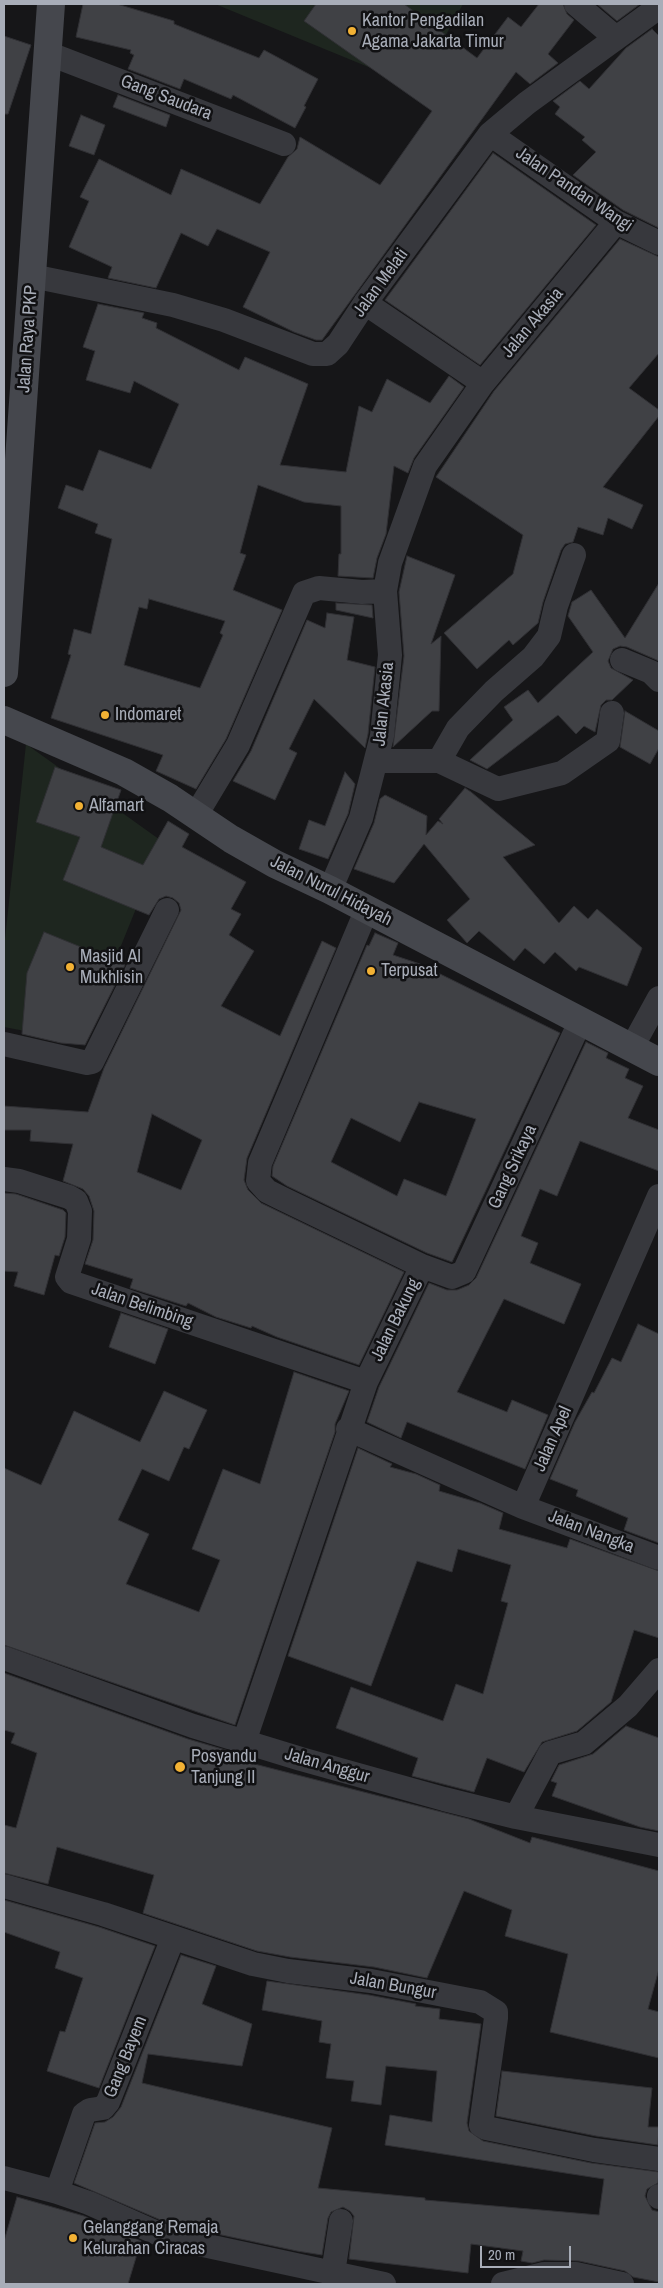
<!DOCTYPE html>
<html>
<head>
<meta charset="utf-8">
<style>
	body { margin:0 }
	#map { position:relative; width:663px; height:2288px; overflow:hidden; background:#161618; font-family:"Archivo Narrow",sans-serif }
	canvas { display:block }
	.frame { position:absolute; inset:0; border:5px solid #a8adb8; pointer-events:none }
	.scale { position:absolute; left:480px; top:2246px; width:91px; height:22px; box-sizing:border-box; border:2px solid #a8adb8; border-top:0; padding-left:6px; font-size:15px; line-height:18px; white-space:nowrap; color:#a8adb8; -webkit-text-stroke:4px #111113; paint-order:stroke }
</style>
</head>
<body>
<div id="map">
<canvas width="663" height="2288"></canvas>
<div class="frame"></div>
<div class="scale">20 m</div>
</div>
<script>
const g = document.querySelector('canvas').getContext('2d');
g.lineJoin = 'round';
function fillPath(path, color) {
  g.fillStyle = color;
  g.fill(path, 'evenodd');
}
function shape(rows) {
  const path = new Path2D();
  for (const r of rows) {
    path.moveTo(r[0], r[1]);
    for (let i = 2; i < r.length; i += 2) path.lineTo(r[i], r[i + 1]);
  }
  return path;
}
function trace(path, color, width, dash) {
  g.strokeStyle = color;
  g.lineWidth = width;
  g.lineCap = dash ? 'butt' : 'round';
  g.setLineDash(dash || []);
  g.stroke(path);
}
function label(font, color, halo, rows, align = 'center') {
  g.font = font + ' "Archivo Narrow",sans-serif';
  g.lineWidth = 5;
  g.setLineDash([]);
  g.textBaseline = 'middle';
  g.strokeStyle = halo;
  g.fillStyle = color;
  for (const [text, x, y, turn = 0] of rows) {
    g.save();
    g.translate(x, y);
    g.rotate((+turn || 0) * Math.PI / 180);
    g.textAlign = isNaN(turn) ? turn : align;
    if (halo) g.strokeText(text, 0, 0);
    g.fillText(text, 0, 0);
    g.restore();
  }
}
const green = shape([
	[215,4,463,4,417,87],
	[26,744,163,842,82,1042,4,1027,4,948]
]);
const building = shape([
	[83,4,117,4,174,21,174,24,259,58,264,50,318,79,304,106,306,107,295,128,233,95,231,99,184,79,180,89,128,69,134,55,130,53,131,50,76,37,83,4],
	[316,4,404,4,477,58,508,17,521,27,539,4,563,4,567,14,574,20,548,54,558,63,530,84,516,72,322,340,316,340,294,332,243,307,270,252,217,229,208,246,181,233,156,288,108,278,112,267,69,247,89,201,80,197,99,159,171,195,181,169,260,204,288,157,297,149,300,137,380,185,432,111,304,21,316,4],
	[597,4,640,4,617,21,597,4],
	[652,29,659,36,659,228,623,210,573,175,596,152,582,140,585,137,555,114,560,107,553,101,580,81,589,89,626,48,652,29],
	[4,36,31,45,8,114,4,114,4,36],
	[118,95,170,115,166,127,113,107,118,95],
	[81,115,105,125,94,155,69,146,81,115],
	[493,153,596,225,480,365,385,300,493,153],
	[620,239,659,257,659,353,629,388,659,410,659,416,603,487,643,505,632,529,608,518,603,535,578,527,573,542,565,544,561,550,543,602,538,623,513,645,509,640,477,669,444,633,513,574,523,535,436,477,494,391,620,239],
	[98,304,144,313,142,318,157,323,156,328,239,370,245,357,308,384,280,465,346,472,359,406,372,412,387,379,430,403,449,376,464,387,414,458,408,473,394,466,386,534,377,558,373,578,338,576,339,554,341,554,341,506,304,502,258,485,240,553,246,555,233,590,282,610,226,739,196,789,156,771,163,755,51,718,71,655,68,654,74,629,91,634,112,539,95,533,98,524,58,508,66,485,83,491,99,450,151,469,179,404,134,381,130,393,86,380,95,351,83,347,98,304],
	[149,599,225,621,220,633,223,635,200,688,124,665,139,607,147,609,149,599],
	[407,556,455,575,431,644,441,636,439,711,432,711,393,747,404,656,399,592,407,556],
	[659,583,659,661,627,647,620,646,613,649,608,661,611,668,633,680,612,700,606,700,601,705,595,732,584,726,576,734,558,715,487,769,470,760,513,720,504,707,528,690,538,703,593,652,568,616,572,602,591,590,625,638,659,583],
	[336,603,372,605,373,618,336,610,336,603],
	[327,613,354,617,347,660,375,667,368,734,365,748,314,699,289,749,297,753,275,800,233,781,251,751,307,620,325,628,327,613],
	[625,711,659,731,659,748,650,764,620,747,625,711],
	[55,767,121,790,101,847,143,865,168,821,189,834,182,847,246,882,231,909,241,914,229,935,254,951,221,1006,280,1036,322,941,336,948,247,1158,244,1180,248,1190,261,1203,404,1272,359,1365,277,1337,252,1326,251,1328,216,1317,188,1303,186,1306,130,1288,133,1279,85,1264,93,1240,94,1211,89,1196,83,1189,63,1181,73,1144,30,1141,31,1130,4,1130,4,1106,88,1112,104,1068,181,910,179,903,173,898,166,896,159,899,149,915,63,880,80,837,36,822,55,767],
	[152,1114,202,1140,181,1190,137,1172,152,1114],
	[345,772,355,784,348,814,328,859,299,849,309,820,325,826,345,772],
	[465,788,471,792,535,845,503,857,559,923,574,906,588,919,597,909,642,948,627,986,579,967,576,971,555,952,544,964,525,948,514,961,479,931,467,943,447,920,470,899,424,844,394,883,354,869,374,823,380,799,385,795,427,816,426,835,438,821,443,824,439,819,465,788],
	[44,932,125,965,85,1045,61,1043,22,1034,27,973,44,932],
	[375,933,398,943,393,955,438,970,436,972,560,1033,452,1262,427,1253,287,1186,272,1176,273,1166,367,945,369,946,375,933],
	[419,1102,476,1119,446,1196,404,1179,397,1196,331,1162,351,1118,400,1142,419,1102],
	[586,1042,608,1053,606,1058,629,1069,625,1078,643,1086,628,1118,659,1130,659,1171,580,1141,557,1196,540,1189,521,1236,538,1243,530,1263,581,1284,564,1324,504,1299,457,1392,507,1412,512,1400,548,1415,525,1469,407,1422,401,1438,367,1422,379,1387,429,1283,447,1290,457,1290,469,1285,476,1278,586,1042],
	[4,1193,16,1194,63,1210,66,1213,65,1237,59,1256,55,1255,44,1295,14,1286,18,1272,4,1271,4,1193],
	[121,1313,168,1329,155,1364,109,1347,121,1313],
	[638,1324,659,1334,659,1543,624,1530,628,1518,576,1496,578,1490,550,1479,575,1422,592,1392,594,1393,612,1358,621,1362,638,1324],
	[294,1372,349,1391,335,1424,335,1432,235,1725,4,1645,4,1468,41,1485,74,1411,140,1442,164,1391,207,1410,189,1449,184,1447,169,1481,142,1469,118,1520,149,1534,126,1584,199,1612,220,1560,192,1549,223,1469,260,1484,294,1372],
	[358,1448,392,1464,390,1467,416,1474,440,1485,439,1491,480,1503,503,1513,499,1529,567,1548,570,1539,659,1571,659,1638,634,1630,611,1702,577,1731,542,1742,524,1772,487,1758,474,1792,412,1776,418,1758,336,1728,351,1687,443,1721,456,1684,483,1694,508,1603,501,1601,511,1565,458,1549,452,1572,417,1561,371,1686,288,1656,358,1448],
	[4,1673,188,1739,229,1751,227,1757,469,1819,530,1843,532,1837,659,1871,659,1969,648,2009,659,2012,659,2058,550,2032,568,1954,505,1936,512,1910,464,1891,427,1978,374,1967,290,1957,257,1951,143,1913,154,1875,57,1847,48,1884,4,1873,4,1825,16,1828,37,1753,11,1743,15,1733,4,1730,4,1673],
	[626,1726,659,1738,659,1831,640,1827,552,1796,557,1783,551,1781,559,1765,593,1754,626,1726],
	[4,1900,99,1927,155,1946,99,2088,47,2071,60,2031,65,2032,83,1978,55,1968,60,1952,4,1932,4,1900],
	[181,1955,216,1966,202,2004,252,2024,242,2066,148,2054,142,2083,332,2128,318,2188,425,2198,425,2200,599,2215,604,2179,385,2145,390,2115,432,2122,437,2071,386,2066,381,2105,351,2101,354,2081,326,2078,331,2044,319,2042,322,2021,262,2010,267,1981,369,1995,416,2004,415,2006,440,2009,439,2019,481,2024,467,2123,469,2131,483,2141,591,2163,659,2172,658,2183,647,2189,645,2196,652,2210,659,2212,659,2282,633,2277,625,2271,579,2261,544,2260,532,2263,521,2261,523,2251,471,2244,468,2273,349,2259,354,2216,350,2211,343,2207,331,2212,328,2218,322,2255,297,2251,170,2224,74,2183,95,2123,105,2122,113,2117,121,2107,181,1955],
	[502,2071,652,2088,648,2127,659,2127,658,2145,596,2136,496,2116,502,2071],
	[17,2197,84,2216,141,2241,128,2284,4,2284,4,2241,17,2197]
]);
const street = shape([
	[576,4,616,38],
	[47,53,284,144],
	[490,134,616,222,659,243],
	[32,276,173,305,224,320,313,354,327,354,338,344,365,303,490,134,527,103,659,7],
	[365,303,483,383],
	[385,591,390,563,425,466,483,383,616,222],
	[622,660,651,672,659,680],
	[376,761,439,761,498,789,562,773,608,741,612,713],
	[439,761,458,728,494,691,533,657,549,636,556,606,574,555],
	[196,815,238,745,304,593,319,588,362,592,385,591,390,655,382,736,361,818,330,890],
	[4,1044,87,1063,92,1062,167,910],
	[631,1049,659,998],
	[4,1179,19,1181,69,1197,76,1201,80,1211,79,1239,67,1277,71,1282,366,1382],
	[422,1266,452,1277,464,1272,580,1022],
	[348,1429,523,1507,659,1196],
	[523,1507,659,1558],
	[4,1658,193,1726,301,1759,444,1799,516,1817,659,1845],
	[244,1742,366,1382,422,1266,281,1198,267,1191,258,1181,260,1163,367,909],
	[516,1817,550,1753,584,1743,628,1706,659,1670],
	[4,1886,103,1914,253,1964,288,1971,371,1981,480,2002,496,2012,496,2018,481,2125,486,2128,594,2150,659,2159],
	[4,2178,57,2192,89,2203,166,2237,384,2284],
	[57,2192,84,2114,90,2110,103,2108,108,2102,173,1938],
	[659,2197,659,2196],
	[333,2273,341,2221],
	[503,2284,544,2274,576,2274,622,2284]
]);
const secondary = shape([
	[4,673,51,4],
	[4,720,124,772,170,798,231,839,275,864,330,890,659,1062]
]);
const markers = [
	[352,31,5,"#f2b134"],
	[105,715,5,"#f2b134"],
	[79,806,5,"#f2b134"],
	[70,967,5,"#f2b134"],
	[371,971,5,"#f2b134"],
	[180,1767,6,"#f2b134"],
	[73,2238,5,"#f2b134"]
];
const poiNames = [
	["Kantor Pengadilan",362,21],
	["Agama Jakarta Timur",362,42],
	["Indomaret",115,715],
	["Alfamart",89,806],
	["Masjid Al",80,957],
	["Mukhlisin",80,978],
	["Terpusat",381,971],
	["Posyandu",191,1757],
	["Tanjung II",191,1778],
	["Gelanggang Remaja",83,2228],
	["Kelurahan Ciracas",83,2249]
];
const streetNames = [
	["Gang Saudara",166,98,21],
	["Jalan Pandan Wangi",574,190,34],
	["Jalan Melati",381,283,-54],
	["Jalan Akasia",533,323,-50],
	["Jalan Raya PKP",28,339,-86],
	["Jalan Akasia",384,704,-84],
	["Jalan Nurul Hidayah",331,891,27],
	["Gang Srikaya",513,1167,-65],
	["Jalan Belimbing",142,1306,19],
	["Jalan Bakung",396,1320,-64],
	["Jalan Apel",553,1439,-66],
	["Jalan Nangka",591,1532,21],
	["Jalan Anggur",327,1766,16],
	["Jalan Bungur",393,1986,10],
	["Gang Bayem",126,2057,-68]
];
fillPath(green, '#1e261f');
fillPath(building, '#404145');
trace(building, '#303034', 1);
trace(street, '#37383d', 24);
trace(secondary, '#45474d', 28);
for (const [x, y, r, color] of markers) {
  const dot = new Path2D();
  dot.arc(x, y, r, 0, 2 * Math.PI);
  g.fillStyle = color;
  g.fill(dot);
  trace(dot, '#111113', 2);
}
label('18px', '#a8adb8', '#111113', poiNames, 'left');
label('18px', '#a8adb8', '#111113', streetNames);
</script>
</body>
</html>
